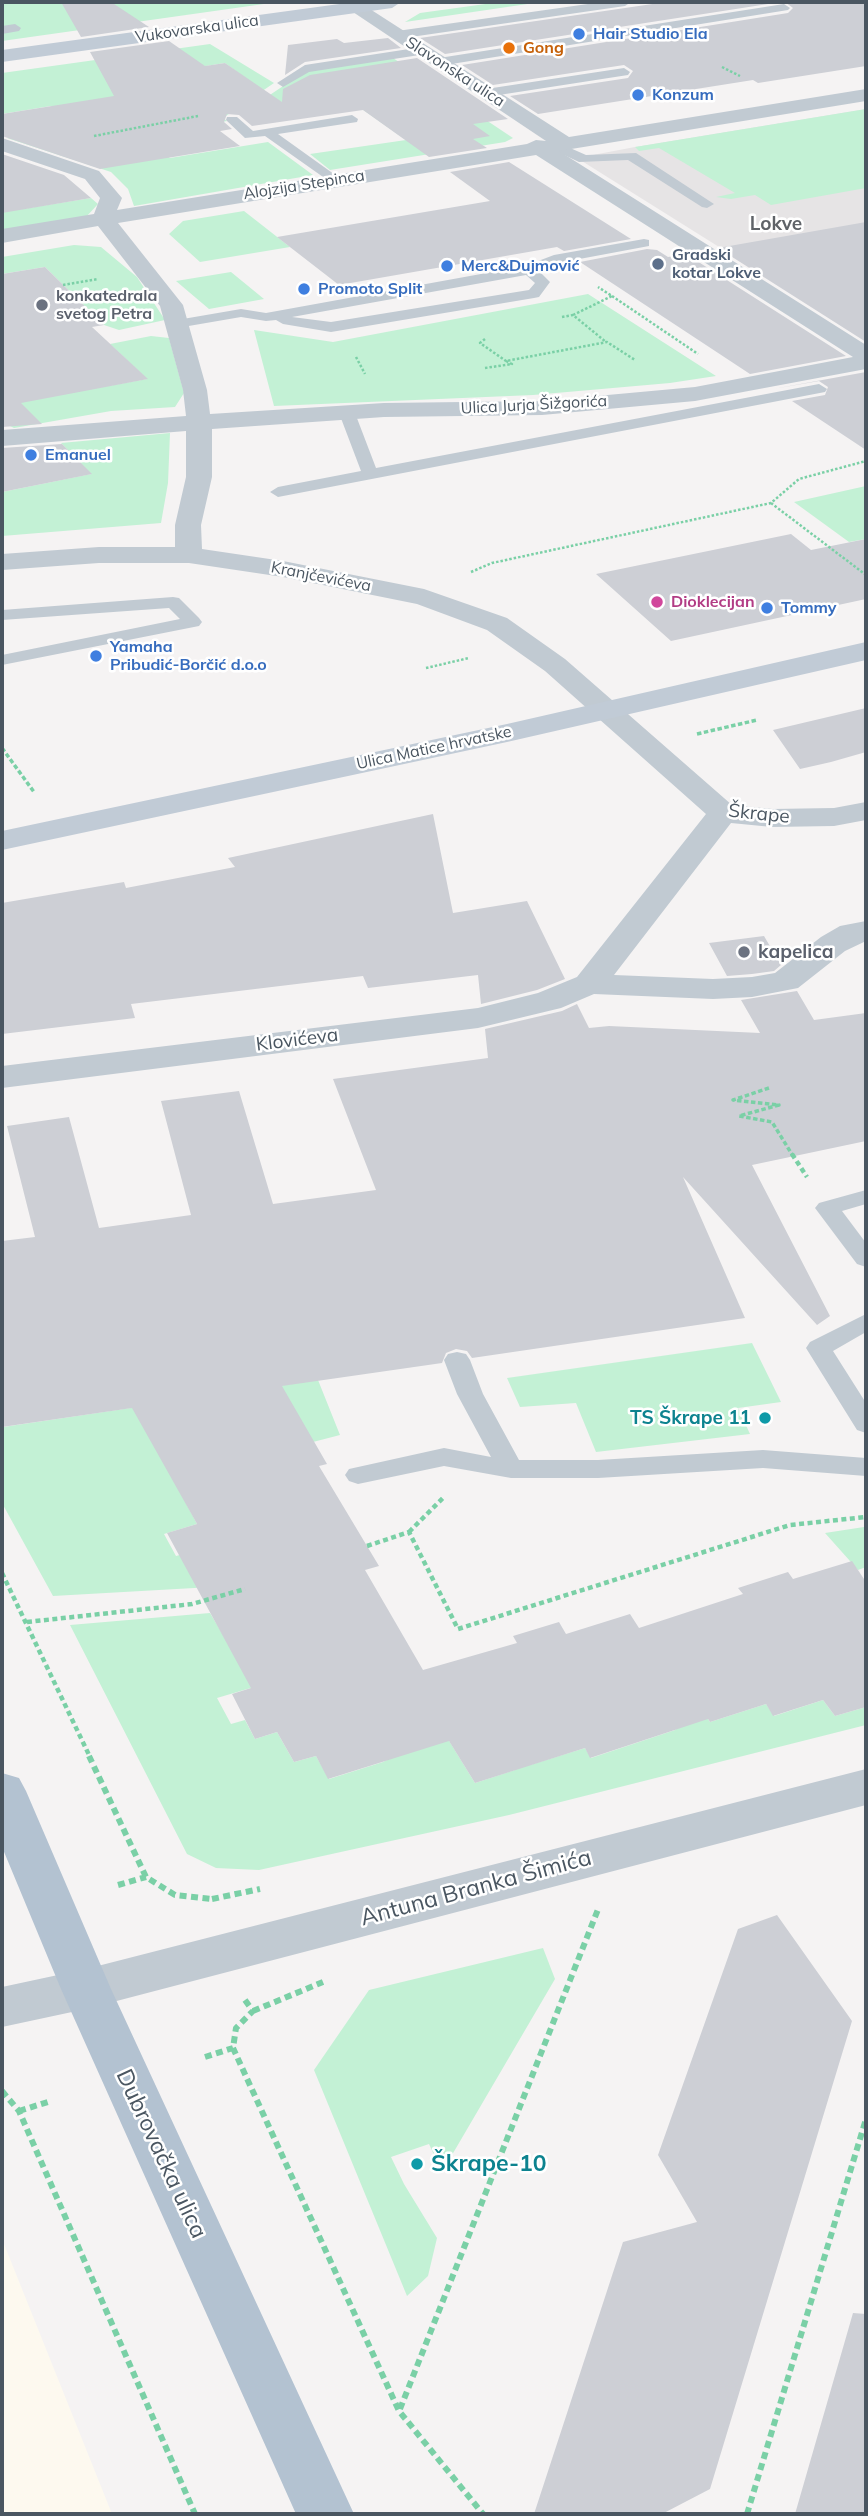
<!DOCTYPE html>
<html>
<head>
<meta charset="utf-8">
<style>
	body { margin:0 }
	#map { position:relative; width:868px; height:2516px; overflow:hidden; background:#f5f3f3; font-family:Mulish,sans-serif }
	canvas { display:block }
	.frame { position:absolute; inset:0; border:4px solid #4a5661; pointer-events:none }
</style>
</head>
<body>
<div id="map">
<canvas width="868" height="2516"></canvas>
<div class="frame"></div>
</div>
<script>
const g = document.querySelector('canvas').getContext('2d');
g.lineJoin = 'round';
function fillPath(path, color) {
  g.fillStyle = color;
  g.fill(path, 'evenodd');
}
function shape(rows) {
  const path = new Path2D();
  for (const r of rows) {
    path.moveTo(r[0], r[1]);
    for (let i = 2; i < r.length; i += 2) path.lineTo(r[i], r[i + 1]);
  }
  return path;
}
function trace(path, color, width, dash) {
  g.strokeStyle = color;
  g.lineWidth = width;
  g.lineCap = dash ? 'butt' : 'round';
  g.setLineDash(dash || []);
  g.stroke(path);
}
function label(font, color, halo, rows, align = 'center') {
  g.font = font + ' Mulish,sans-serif';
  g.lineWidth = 5;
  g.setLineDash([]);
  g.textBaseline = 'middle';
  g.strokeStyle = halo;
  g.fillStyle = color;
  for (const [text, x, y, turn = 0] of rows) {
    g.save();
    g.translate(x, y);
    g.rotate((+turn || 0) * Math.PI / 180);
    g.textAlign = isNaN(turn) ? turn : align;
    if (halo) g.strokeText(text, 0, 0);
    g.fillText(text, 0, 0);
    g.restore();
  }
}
const commercial = shape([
	[2,2239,112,2514,2,2514]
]);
const education = shape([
	[866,109,866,339,577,158,635,147]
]);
const green = shape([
	[2,2,278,2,2,41],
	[500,2,541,2,405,22,420,13],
	[210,44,274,83,223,118,227,121,142,136,170,158,268,142,313,175,134,206,128,189,111,172,7,138,77,126,51,106,2,114,2,73],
	[225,63,252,83,161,73],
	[393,58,513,138,505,142,330,170,310,154,406,140,352,102,243,113,307,70],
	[866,109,866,188,771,205,755,195,731,199,716,197,735,193,659,148,639,151,635,147],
	[2,198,16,210,91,198,98,204,86,217,2,231],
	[244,211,290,247,200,262,169,234,183,221],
	[74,245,101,247,137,277,165,320,119,330,104,325,45,267,2,274,2,257],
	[231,272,264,299,209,309,176,281],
	[588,294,716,376,670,383,533,395,274,406,254,330,333,342],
	[151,336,169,338,184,393,175,407,111,411,14,428,2,422,2,405,147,379,110,344],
	[170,433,168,483,161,523,2,536,2,492,91,474,61,443],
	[866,486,866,539,849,542,794,502],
	[752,1343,781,1402,738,1408,750,1434,596,1452,576,1403,520,1407,507,1378],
	[318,1380,340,1435,286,1449,179,1490,197,1524,164,1534,176,1556,194,1551,212,1587,53,1596,2,1503,2,1423,3,1427],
	[864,1527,866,1531,866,1567,858,1570,825,1533],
	[210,1613,254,1687,217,1698,231,1724,245,1720,255,1739,277,1732,294,1762,316,1756,329,1779,383,1762,443,1731,475,1783,515,1770,522,1752,530,1765,585,1748,591,1758,675,1730,697,1704,710,1722,766,1704,774,1716,823,1700,835,1716,866,1707,860,1698,866,1696,866,1725,509,1815,259,1870,216,1868,187,1854,70,1625],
	[543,1948,555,1979,442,2172,429,2144,391,2157,404,2184,437,2238,428,2276,407,2296,314,2070,369,1990]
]);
const building = shape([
	[61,2,111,2,149,27,81,37],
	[666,2,781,2,445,54,420,38],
	[785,2,866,2,866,66,758,83,753,80,538,114,510,96,628,78,633,71,624,65,493,85,462,65,788,13,793,8],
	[388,38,401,48,305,62,285,75,288,45,337,39,344,43],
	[169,41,205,66,225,63,282,102,283,89,310,75,417,58,508,119,473,124,490,136,473,139,487,148,429,157,363,110,252,126,239,115,227,114,224,122,232,129,220,131,240,146,100,169,2,136,2,114,114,96,90,52],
	[2,154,64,175,91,198,2,213],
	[509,162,631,239,564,251,557,247,339,285,277,237,490,201,450,172],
	[866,222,866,342,718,248],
	[647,249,657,250,668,257,686,254,846,356,750,374,580,262],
	[45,267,104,325,92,327,148,379,21,403,42,424,2,427,2,274],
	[866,372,866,450,792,401,825,395,828,387,819,381,773,389],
	[62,444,92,474,2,492,2,448],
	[791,534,811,550,866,539,866,599,671,641,596,574],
	[866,708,866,752,831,762,800,769,773,730],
	[433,814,453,913,527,901,565,979,537,990,481,1004,478,975,368,988,363,976,131,1004,135,1018,2,1034,2,903,124,882,126,888,235,867,228,858],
	[764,936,781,965,774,971,752,974,727,976,709,943],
	[797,991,814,1020,866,1013,866,1141,752,1165,830,1316,817,1325,683,1177,745,1318,472,1358,467,1351,456,1349,446,1353,442,1363,282,1386,327,1464,319,1466,379,1566,365,1570,423,1670,517,1643,513,1636,559,1622,566,1634,630,1614,639,1628,743,1594,738,1588,788,1572,793,1579,852,1561,866,1582,866,1707,835,1716,823,1700,773,1716,766,1704,710,1722,708,1719,590,1758,585,1748,475,1783,449,1741,328,1779,316,1756,294,1762,277,1732,255,1739,232,1694,251,1688,167,1533,197,1524,132,1408,2,1427,2,1241,35,1237,7,1126,69,1117,99,1228,191,1215,161,1101,239,1091,273,1204,376,1190,333,1079,488,1058,485,1029,562,1011,577,1004,589,1028,609,1026,760,1033,741,1000],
	[777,1915,852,2021,710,2489,662,2514,534,2514,623,2242,697,2222,658,2155,738,1929],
	[853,2313,866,2314,866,2514,795,2514]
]);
const pathFar3 = shape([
	[722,67,740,76],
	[94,136,198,116],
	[63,285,98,279],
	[612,296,698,354],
	[573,315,612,296,598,287],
	[562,317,573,315,606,342],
	[485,339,480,343,506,361],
	[356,357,365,374],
	[485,368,512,364,506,361,607,342,635,360],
	[771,503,866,575],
	[471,572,492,563,771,503,799,479,866,461],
	[426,668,469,658]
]);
const pathFar2 = shape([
	[697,734,757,720],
	[2,748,34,792],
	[769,1088,733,1100,779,1105,739,1116,772,1122,793,1156]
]);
const pathFar1 = shape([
	[792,1154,807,1177],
	[409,1532,443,1498],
	[367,1546,409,1532,458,1629,790,1525,866,1517],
	[2,1573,90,1757],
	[27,1622,192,1604,245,1589]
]);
const path = shape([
	[89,1756,146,1877,175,1895,212,1899],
	[118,1885,146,1877],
	[212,1899,260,1889],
	[245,2000,253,2011,236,2028,233,2048,399,2411,483,2514],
	[253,2011,323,1982],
	[205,2057,233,2048],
	[2,2091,19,2111,195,2514],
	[19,2111,51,2101],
	[400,2409,599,1907],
	[747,2514,866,2119]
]);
const lane = shape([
	[602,2,631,2,625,6,397,39,391,35,397,31,602,2],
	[784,4,790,8,788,10,439,66,433,62,439,58,784,4],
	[15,24,21,28,19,31,2,34,2,26,15,24],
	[422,47,426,48,426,54,309,72,283,87,277,83,305,65,422,47],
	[624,68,630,72,628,75,486,97,480,93,486,89,624,68],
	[352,115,358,119,357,122,278,134,338,177,340,180,333,184,265,136,245,138,226,120,227,117,237,117,253,131,352,115],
	[552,140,586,155,636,153,714,204,707,208,702,207,628,160,579,162,547,147,547,141,552,140],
	[644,239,649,240,649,246,558,263,539,271,550,282,539,297,534,298,331,332,283,324,276,320,266,321,241,317,177,328,170,324,177,320,241,309,266,313,525,266,554,255,644,239],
	[526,275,535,283,529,290,331,322,292,317,526,275],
	[819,384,827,389,825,392,278,497,270,492,278,487,361,471,339,413,347,408,355,413,376,468,819,384],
	[173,597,179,598,199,618,202,622,199,626,2,665,2,655,180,619,169,608,2,620,2,610,173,597],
	[866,1190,866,1204,842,1211,866,1243,866,1267,857,1264,815,1208,819,1203,866,1190],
	[866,1314,866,1332,833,1351,866,1403,866,1433,857,1430,806,1348,810,1342,866,1314],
	[457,1352,466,1354,470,1360,483,1394,519,1460,598,1460,763,1450,866,1458,866,1476,763,1468,598,1478,511,1478,444,1466,358,1484,349,1481,345,1475,349,1469,444,1448,491,1457,457,1394,444,1360,448,1354,457,1352]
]);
const street = shape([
	[338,2,359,2,569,137,866,89,866,101,559,151,866,345,866,369,695,401,542,415,384,417,212,429,212,477,201,525,202,549,283,561,424,589,507,618,565,659,732,805,772,809,834,808,866,802,866,820,834,826,772,827,731,823,614,975,713,979,752,977,775,973,821,937,840,926,866,921,866,941,845,951,798,988,752,997,713,999,594,994,561,1008,478,1028,2,1088,2,1066,478,1008,538,993,577,977,706,814,545,671,487,630,417,604,283,577,189,563,99,563,2,570,2,554,99,547,175,547,175,525,186,477,186,431,2,446,2,430,186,416,183,390,160,306,98,226,2,243,2,229,94,214,100,198,85,179,2,151,2,138,99,171,122,198,117,210,527,144,536,140,546,141,338,2],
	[536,155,853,357,695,387,542,401,384,403,210,414,207,390,183,305,118,223,536,155],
	[866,1769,866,1805,86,2009,2,2027,2,1987,86,1969,866,1769]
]);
const secondary = shape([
	[354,2,401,2,392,8,2,62,2,50,354,2],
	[866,642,866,660,507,742,2,850,2,831,507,724,866,642]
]);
const primary = shape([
	[2,1773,19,1778,26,1791,111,1989,354,2514,296,2514,61,1989,2,1847,2,1773]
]);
const markers = [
	[579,34,7,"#3f7fe0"],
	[509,48,7,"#e8710a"],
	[638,95,7,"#3f7fe0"],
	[658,264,7,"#5c6f8a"],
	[447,266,7,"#3f7fe0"],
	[304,289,7,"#3f7fe0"],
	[42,305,7,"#6b7280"],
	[31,455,7,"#3f7fe0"],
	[657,602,7,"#d1479c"],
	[767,608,7,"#3f7fe0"],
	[96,656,7,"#3f7fe0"],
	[744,952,7,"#6b7280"],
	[765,1418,7,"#0f9aa8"],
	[417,2164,7,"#0f9aa8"]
];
const farStreetnames = [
	["Vukovarska ulica",197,29,-8],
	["Slavonska ulica",455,72,33],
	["Alojzija Stepinca",304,185,-9],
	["Ulica Jurja Šižgorića",534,405,-3],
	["Kranjčevićeva",321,577,11],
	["Ulica Matice hrvatske",434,748,-12]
];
const farShopnames = [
	["Hair Studio Ela",593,34],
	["Konzum",652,95],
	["Merc&Dujmović",461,266],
	["Promoto Split",318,289],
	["Emanuel",45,455],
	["Tommy",781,608],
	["Yamaha",110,647],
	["Pribudić-Borčić d.o.o",110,665]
];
const farFoodnames = [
	["Gong",523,48]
];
const farServicenames = [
	["Gradski",672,255],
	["kotar Lokve",672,273]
];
const farWorshipnames = [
	["konkatedrala",56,296],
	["svetog Petra",56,314]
];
const farHotelnames = [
	["Dioklecijan",671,602]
];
const farQuarternames = [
	["Lokve",776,224]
];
const streetNames = [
	["Škrape",759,814,6],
	["Klovićeva",297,1040,-7]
];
const worshipNames = [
	["kapelica",758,952]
];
const cultureNames = [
	["TS Škrape 11",751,1418]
];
const nearStreetnames = [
	["Antuna Branka Šimića",476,1888,-15],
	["Dubrovačka ulica",161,2154,65]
];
const nearCulturenames = [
	["Škrape-10",431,2164]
];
fillPath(commercial, '#fdf9ef');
fillPath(education, '#e6e4e5');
fillPath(green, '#c3f1d5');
fillPath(building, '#cdcfd5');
trace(pathFar3, '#7ad0a6', 2.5, [2.5, 2]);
trace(pathFar2, '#7ad0a6', 3.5, [4.5, 2.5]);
trace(pathFar1, '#7ad0a6', 4.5, [5, 3.5]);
trace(path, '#7ad0a6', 6, [7, 4.5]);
fillPath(lane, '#c1cad2');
fillPath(street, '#c1cad2');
fillPath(secondary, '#c1cbd6');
fillPath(primary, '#b3c2d1');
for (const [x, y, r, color] of markers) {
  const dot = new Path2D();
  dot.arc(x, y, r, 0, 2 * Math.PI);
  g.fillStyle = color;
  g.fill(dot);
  trace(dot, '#fff', 2.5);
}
label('16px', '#4a5661', '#fff', farStreetnames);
label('bold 16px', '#366cbe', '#fff', farShopnames, 'left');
label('bold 16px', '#c56008', '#fff', farFoodnames, 'left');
label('bold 16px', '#4e5e75', '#fff', farServicenames, 'left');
label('bold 16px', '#5b616d', '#fff', farWorshipnames, 'left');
label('bold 16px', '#b23c85', '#fff', farHotelnames, 'left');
label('bold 19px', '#5f6368', '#fff', farQuarternames);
label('19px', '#4a5661', '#fff', streetNames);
label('bold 19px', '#5b616d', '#fff', worshipNames, 'left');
label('bold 19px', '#0d838f', '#fff', cultureNames, 'right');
label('23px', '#4a5661', '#fff', nearStreetnames);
label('bold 23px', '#0d838f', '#fff', nearCulturenames, 'left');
</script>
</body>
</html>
